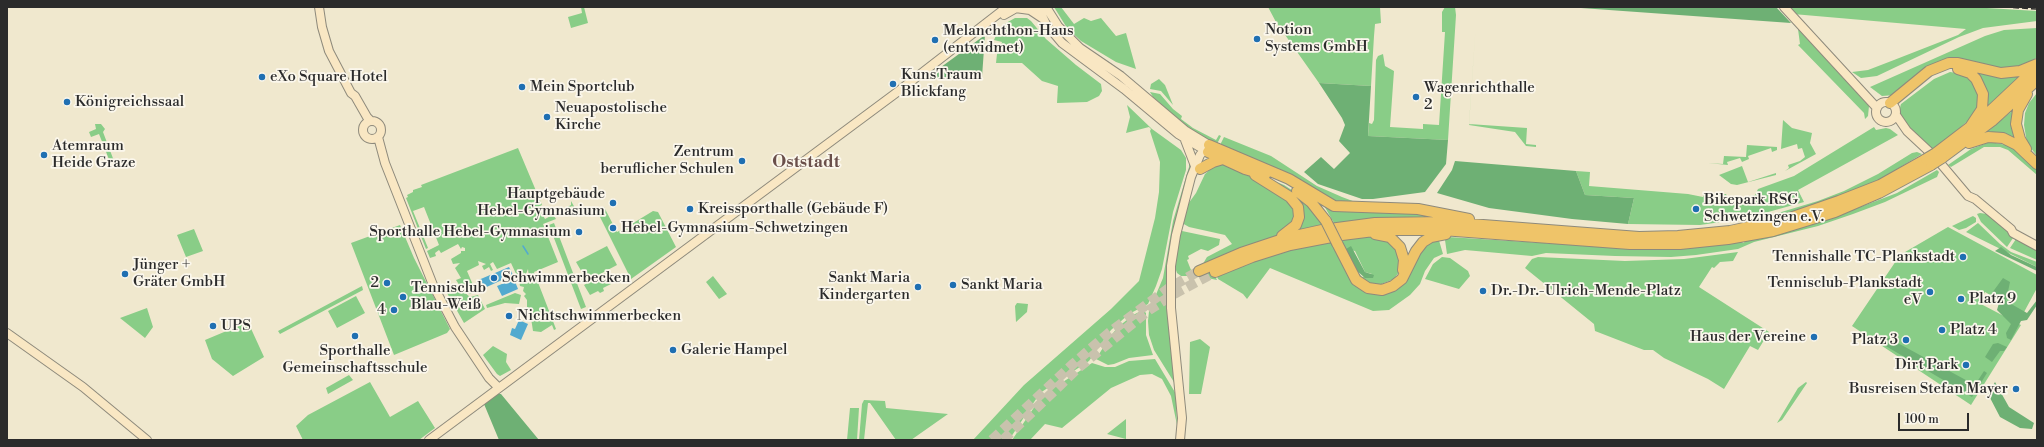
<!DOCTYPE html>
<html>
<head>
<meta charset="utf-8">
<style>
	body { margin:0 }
	#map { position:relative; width:2044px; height:447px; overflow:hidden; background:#f0e8ce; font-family:"Libre Bodoni",serif }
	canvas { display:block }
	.frame { position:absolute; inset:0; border:8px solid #2b2b2b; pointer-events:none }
	.scale { position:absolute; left:1898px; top:413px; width:71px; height:18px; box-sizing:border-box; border:2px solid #2b2b2b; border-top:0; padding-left:5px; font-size:12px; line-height:14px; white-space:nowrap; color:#2b2b2b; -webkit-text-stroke:3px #fbf7ec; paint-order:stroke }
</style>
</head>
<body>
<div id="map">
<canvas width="2044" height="447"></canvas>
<div class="frame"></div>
<div class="scale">100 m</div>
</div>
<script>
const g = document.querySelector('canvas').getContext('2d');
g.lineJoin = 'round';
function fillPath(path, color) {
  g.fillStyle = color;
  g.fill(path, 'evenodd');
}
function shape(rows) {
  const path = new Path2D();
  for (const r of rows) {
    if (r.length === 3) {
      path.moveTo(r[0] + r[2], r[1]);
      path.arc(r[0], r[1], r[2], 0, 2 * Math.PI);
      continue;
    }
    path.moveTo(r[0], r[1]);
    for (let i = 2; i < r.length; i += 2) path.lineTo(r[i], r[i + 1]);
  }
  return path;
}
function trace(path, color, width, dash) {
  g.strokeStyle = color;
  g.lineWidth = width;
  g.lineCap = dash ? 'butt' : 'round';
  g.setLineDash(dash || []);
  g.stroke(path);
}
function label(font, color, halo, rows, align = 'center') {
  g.font = font + ' "Libre Bodoni",serif';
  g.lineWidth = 3.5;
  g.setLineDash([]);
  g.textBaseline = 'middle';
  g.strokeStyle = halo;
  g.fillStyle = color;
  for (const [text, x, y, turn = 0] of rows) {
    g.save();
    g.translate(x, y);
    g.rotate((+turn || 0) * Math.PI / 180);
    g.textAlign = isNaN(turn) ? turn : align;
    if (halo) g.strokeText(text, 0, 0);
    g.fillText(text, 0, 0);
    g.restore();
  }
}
const green = shape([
	[581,7,584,7,588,23,571,28,568,17,582,13],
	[1054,7,1061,7,1074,24,1084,18,1091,21,1101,18,1116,36,1126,33,1136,69,1116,62,1081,41,1067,28],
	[1268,7,1380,7,1381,23,1375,24,1374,36,1371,86,1319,83,1276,22],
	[1445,7,1455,7,1456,15,1448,140,1368,136,1369,123,1372,124,1374,120,1376,60,1378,56,1383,54,1385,66,1394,71,1390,127,1423,129,1423,124,1439,125,1445,32,1442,32,1442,12],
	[1787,7,1970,7,2037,11,2037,21,1983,28,1959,37,1877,76,1861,78,1852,72,1868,70,1894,60,1958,35,1966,29,1793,14],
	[1015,18,1027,18,1031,21,1046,39,1076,65,1101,84,1102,91,1099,96,1087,102,1057,103,1058,86,1042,81,1022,63,996,63,998,45,1001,45,1002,42,994,40,999,29,1006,23],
	[1476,22,1469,124,1527,128,1526,144,1536,145,1536,147,1526,146,1515,132,1469,125],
	[2037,28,2037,57,2028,64,2005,69,1951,60,1895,95,1882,96,1870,87,1985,36,2004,30],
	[1798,29,1869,106,1868,116,1865,119,1864,113,1798,45,1800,44],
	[1945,67,2024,72,1982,114,1985,97,1960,68],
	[1950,72,1964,74,1972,80,1978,94,1978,107,1971,118,1934,151,1906,126,1899,115,1899,111,1901,104,1934,79],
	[1159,79,1165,85,1173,105,1161,91,1150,89,1151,84],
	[1150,92,1160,94,1173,109,1182,116,1181,119,1193,128,1216,140,1219,135,1221,136,1216,146,1196,135,1153,97],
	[2037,93,2036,121,2037,156,2027,143,2024,125,2025,113,2029,103],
	[1127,105,1152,129,1181,150,1186,158,1186,170,1173,212,1162,269,1156,286,1148,304,1129,314,1111,330,1089,361,1040,393,1009,440,973,440,1024,385,1111,309,1139,281,1155,218,1159,192,1160,162,1150,131,1151,129,1149,127,1126,133,1130,117],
	[2017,107,2020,143,1983,135,1995,125],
	[1783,120,1792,128,1812,133,1810,143,1816,154,1785,171,1789,168,1788,165,1800,161,1805,157,1802,148,1798,149,1797,144,1781,149],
	[95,124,101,124,105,129,103,132,114,161,110,162,99,134,91,137,89,132,96,129],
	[1874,127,1876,130,1886,128,1890,129,1898,135,1798,190,1804,202,1761,214,1721,222,1700,225,1628,224,1634,198,1585,195,1576,171,1590,172,1589,186,1688,194,1703,197,1704,195,1726,194,1729,200,1755,195,1758,189,1794,176],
	[1224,137,1271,156,1317,186,1342,197,1358,203,1343,206,1219,147],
	[1990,142,2012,146,2037,168,2037,175,2008,150,2000,147,1984,147,1951,167,1948,165,1971,149],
	[1747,145,1777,147,1777,150,1772,152,1771,148,1748,156,1749,159,1742,162,1740,158,1727,162,1728,165,1708,163,1723,164,1724,156,1746,157],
	[518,148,542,205,538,207,545,219,571,205,571,201,575,208,572,206,554,216,556,219,543,224,558,262,534,272,556,329,554,330,552,325,541,332,533,331,531,318,532,310,527,307,527,300,524,296,526,294,523,291,524,287,520,286,519,281,529,277,528,269,526,274,523,272,525,275,518,278,511,263,497,269,493,262,490,264,493,270,491,271,489,267,484,270,482,266,486,264,478,261,479,265,467,271,476,292,469,294,460,286,456,280,461,278,455,268,460,263,453,264,451,259,461,253,461,251,465,251,465,248,462,247,461,249,458,244,441,253,439,250,435,253,436,256,430,258,427,251,439,245,424,207,413,211,428,248,426,249,406,198,408,197,407,195,413,192,413,190,422,187,421,185],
	[1917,152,1922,154,1861,191,1758,223,1758,219,1818,201,1844,191,1878,174,1912,153],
	[1189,158,1192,163,1172,239,1177,387,1154,350,1149,335,1148,321,1149,311,1163,278,1173,221,1189,167],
	[1219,162,1252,177,1291,200,1297,218,1278,235,1232,251,1206,265,1203,264,1204,262,1207,257,1232,244,1225,235,1189,227,1182,223,1188,204,1196,193,1205,174],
	[1742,166,1748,182,1776,173,1776,175,1737,185,1731,184,1719,175],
	[1937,170,1939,172,1937,177,1885,202,1853,214,1818,226,1754,242,1738,249,1696,255,1671,257,1615,256,1546,253,1532,256,1465,250,1447,254,1445,240,1448,237,1640,249,1689,248,1742,242,1743,243,1750,239,1806,226,1842,214,1897,193],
	[1259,175,1284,185,1301,196,1324,225,1295,232,1302,214],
	[1323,204,1390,210,1451,218,1393,218,1334,223],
	[604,207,617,232,627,227,630,232,633,230,630,225,653,211,658,212,676,247,631,279,597,211],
	[1980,213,1987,214,2015,235,2007,247,1981,222,1977,214],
	[1973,216,1976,218,1976,222,1966,228,1959,230,1952,226],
	[554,223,586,307,581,309,549,225],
	[1978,223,2000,244,2011,252,2037,262,2037,267,1966,232],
	[400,225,414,258,450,329,447,333,394,355,351,243],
	[1948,227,2037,275,2037,288,2023,314,1985,292,1979,303,2021,325,1971,405,1852,326,1900,255],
	[194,229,203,251,186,257,177,235],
	[1182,231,1220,239,1219,245,1208,251,1201,249,1188,256,1189,259,1187,260,1191,270,1188,273,1196,269,1212,270,1217,280,1198,276,1181,276,1177,273,1175,267,1179,236],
	[1360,237,1381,237,1400,250,1399,272,1394,279,1379,285,1370,284,1358,275,1341,240],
	[1346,249,1355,251,1365,272,1372,274,1362,277,1356,270],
	[1438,237,1443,254,1434,258,1425,271,1420,284,1410,295,1389,310,1373,311,1270,268,1247,299,1243,294,1218,279,1217,276,1282,250,1333,241,1350,276,1389,291,1418,251],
	[2016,239,2037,250,2037,260,2010,248],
	[607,246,617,265,587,281,576,262],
	[1738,252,1733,261,1720,262,1714,268,1712,267,1699,287,1769,332,1758,350,1750,346,1724,389,1708,379,1664,358,1653,350,1644,350,1595,331,1594,324,1525,268,1532,259,1538,257,1625,261,1684,259],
	[1442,257,1450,258,1468,271,1470,276,1459,289,1425,279,1433,264],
	[605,273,611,284,603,288,604,291,600,293,598,291,590,295,584,285],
	[713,276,727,294,719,299,706,282],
	[362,286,363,290,280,334,278,331],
	[458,287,470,297,478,295,485,309,464,323,447,293],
	[515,293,521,295,519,304,505,303,487,308,486,305],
	[356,296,365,313,337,328,328,311],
	[1017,303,1028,304,1027,312,1016,322,1015,306],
	[147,308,153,327,145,338,120,318],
	[1143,310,1146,313,1146,335,1153,355,1129,358,1114,364,1108,365,1096,359,1109,338,1118,327,1133,315],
	[248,322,264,357,233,376,212,359,205,340],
	[1200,339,1210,347,1201,394,1189,394,1190,342],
	[493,346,507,354,506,362,511,370,500,376,497,374,483,355],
	[1155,359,1176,394,1177,425,1171,396,1162,379,1152,374,1140,375,1111,388,1062,428,1045,424,1030,440,1012,440,1037,403,1046,393,1092,363,1105,367,1115,367,1129,361],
	[349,375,353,380,328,394,326,388],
	[370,382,390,417,418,401,435,428,419,440,303,440,296,426,308,415],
	[1806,382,1807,383,1782,420,1777,423,1798,388],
	[864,400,885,401,886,408,948,414,911,440,896,440,870,403,868,403,864,440,859,440,862,404],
	[850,408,859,408,857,440,847,440],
	[1126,419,1126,439,1107,434]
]);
const forest = shape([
	[1567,7,1776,7,1791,23],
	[985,35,982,77,926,78],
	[1319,83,1371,86,1368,136,1448,140,1446,164,1425,192,1373,199,1362,199,1318,184,1304,172,1321,157,1334,169,1350,153,1339,141,1345,125,1342,118],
	[1455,161,1576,171,1585,195,1634,198,1628,224,1572,219,1489,208,1437,193,1452,170],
	[1351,246,1365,272,1374,275,1373,278,1365,278,1356,270,1346,249],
	[2001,247,2011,255,2037,267,2037,271,1995,251],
	[2003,278,2010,282,2006,301,2027,313,2037,300,2037,305,2027,320,2021,321,2011,340,2007,338,2006,333,2011,324,1997,310,1999,303,1992,293],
	[1883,335,1975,385,1984,371,1987,373,1972,397,1879,342],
	[1998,343,2007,347,2004,351,2000,351,1992,362,1985,357,1993,344],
	[1995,382,2009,407,2034,423,2032,429,2020,428,2000,417,1988,394],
	[497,394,501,394,539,440,499,440,484,404]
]);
const water = shape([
	[509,267,513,275,480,290,476,281],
	[514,279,518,289,502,296,497,286],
	[519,320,528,324,521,340,510,335,512,328,515,329]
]);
const stream = shape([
	[523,246,528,254]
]);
const highwayTunnel = shape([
	[992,440,1073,364,1110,332,1169,288,1199,271],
	[1003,440,1078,368,1149,310,1174,294,1215,272]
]);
const secondary = shape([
	[319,7,322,27,329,51,351,93,355,96,367,117,371,121],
	[1038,7,1046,24,1062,43,1124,89,1178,134,1208,152],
	[1046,7,1058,26,1080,48,1121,76,1186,131,1209,145],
	[1784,7,1877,108],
	[1015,8,1030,10,1042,18],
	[1004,15,1018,7],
	[1886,112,10],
	[1896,115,1907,131,1936,158,1968,196,1975,199,2011,229,2013,233,2037,246],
	[372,130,9],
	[378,137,385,163,433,285,455,327,489,378,498,387],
	[1185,140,1195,166],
	[7,333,83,387,147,440],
	[429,440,896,93,1007,7],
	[1180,440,1182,418,1171,308,1171,266,1176,235,1191,177,1200,155,1209,145]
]);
const highway = shape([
	[1958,69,1970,73,1976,79,1983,94,1982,109,1968,130],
	[1890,103,1929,71,1949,63,1958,63,2001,73,2020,71,2037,64],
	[1969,143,1988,137,2003,138,2017,145,2037,164],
	[1209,145,1289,179,1334,206,1418,209,1469,219],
	[2026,149,2020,139,2016,124,2018,110,2027,94],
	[1208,152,1245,169,1265,175],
	[1936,153,1987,114,2037,67],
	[1942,158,1992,121,2037,80],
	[1200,169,1213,162,1223,159],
	[1255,175,1290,197,1298,207,1299,217,1296,225,1282,236],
	[1297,191,1311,202,1326,221],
	[1375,234,1390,237,1400,247,1404,260,1403,270],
	[1337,243,1356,280,1368,288,1382,290,1393,286,1402,279,1416,251,1423,242,1431,237,1446,234],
	[1199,271,1241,253,1286,238,1322,230,1375,223,1444,222,1639,237,1678,236,1730,231,1790,218,1839,201,1880,185,1926,159],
	[1215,272,1252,257,1290,245,1342,235,1382,230,1442,230,1630,244,1680,244,1728,239,1773,231,1835,212,1879,193,1931,165]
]);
const rail = shape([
	[2004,7,2037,9]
]);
const highwayBridge = shape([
	[1926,159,1936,153],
	[1931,165,1942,158],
	[1326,221,1337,243]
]);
const markers = [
	[1257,39,4,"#1f6fb2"],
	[935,40,4,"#1f6fb2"],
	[262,77,4,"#1f6fb2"],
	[893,84,4,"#1f6fb2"],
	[522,87,4,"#1f6fb2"],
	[1416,97,4,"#1f6fb2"],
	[67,102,4,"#1f6fb2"],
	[547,117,4,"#1f6fb2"],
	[44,155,4,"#1f6fb2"],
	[742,161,4,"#1f6fb2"],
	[613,203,4,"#1f6fb2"],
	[690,209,4,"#1f6fb2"],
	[1696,209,4,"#1f6fb2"],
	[613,228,4,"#1f6fb2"],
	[579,232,4,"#1f6fb2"],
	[1963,257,4,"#1f6fb2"],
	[125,274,4,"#1f6fb2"],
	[494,278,4,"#1f6fb2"],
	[387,283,4,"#1f6fb2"],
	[953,285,4,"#1f6fb2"],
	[918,287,4,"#1f6fb2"],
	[1483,291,4,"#1f6fb2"],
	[1930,292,4,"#1f6fb2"],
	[403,297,4,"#1f6fb2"],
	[1961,299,4,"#1f6fb2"],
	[394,310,4,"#1f6fb2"],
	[509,316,4,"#1f6fb2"],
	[213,326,4,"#1f6fb2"],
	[1942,330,4,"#1f6fb2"],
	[355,336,4,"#1f6fb2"],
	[1814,337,4,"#1f6fb2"],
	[1906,340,4,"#1f6fb2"],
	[673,350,4,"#1f6fb2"],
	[1966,365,4,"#1f6fb2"],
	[2016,389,4,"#1f6fb2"]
];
const poiNames = [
	["Notion",1265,30],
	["Systems GmbH",1265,47],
	["Melanchthon-Haus",943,31],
	["(entwidmet)",943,48],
	["KunsTraum",901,75],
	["Blickfang",901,92],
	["eXo Square Hotel",270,77],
	["Mein Sportclub",530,87],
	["Wagenrichthalle",1424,88],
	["2",1424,105],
	["Königreichssaal",75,102],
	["Neuapostolische",555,108],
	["Kirche",555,125],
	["Atemraum",52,146],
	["Heide Graze",52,163],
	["Zentrum",734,152,"right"],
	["beruflicher Schulen",734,169,"right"],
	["Hauptgebäude",605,194,"right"],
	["Hebel-Gymnasium",605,211,"right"],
	["Bikepark RSG",1704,200],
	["Schwetzingen e.V.",1704,217],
	["Kreissporthalle (Gebäude F)",698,209],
	["Hebel-Gymnasium-Schwetzingen",621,228],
	["Sporthalle Hebel-Gymnasium",571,232,"right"],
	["Tennishalle TC-Plankstadt",1955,257,"right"],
	["Jünger +",133,265],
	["Gräter GmbH",133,282],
	["Schwimmerbecken",502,278],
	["Sankt Maria",910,278,"right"],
	["Kindergarten",910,295,"right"],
	["2",379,283,"right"],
	["Tennisclub-Plankstadt",1922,283,"right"],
	["eV",1922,300,"right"],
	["Sankt Maria",961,285],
	["Tennisclub",411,288],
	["Blau-Weiß",411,305],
	["Dr.-Dr.-Ulrich-Mende-Platz",1491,291],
	["Platz 9",1969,299],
	["4",386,310,"right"],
	["Nichtschwimmerbecken",517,316],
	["UPS",221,326],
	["Platz 4",1950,330],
	["Haus der Vereine",1806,337,"right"],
	["Platz 3",1898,340,"right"],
	["Galerie Hampel",681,350],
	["Sporthalle",355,351,"center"],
	["Gemeinschaftsschule",355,368,"center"],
	["Dirt Park",1958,365,"right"],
	["Busreisen Stefan Mayer",2008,389,"right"]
];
const quarterNames = [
	["Oststadt",806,163]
];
fillPath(green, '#89cd87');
fillPath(forest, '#6eb074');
fillPath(water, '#52aacf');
trace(stream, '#52aacf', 1.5);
trace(highwayTunnel, '#c9c2ad', 10, [10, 5]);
trace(secondary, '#8e8a7c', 10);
trace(highway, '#8e8a7c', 12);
trace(secondary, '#f9e7c3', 8);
trace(highway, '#efc469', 10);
trace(rail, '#2b2b2b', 1.5, [6, 3]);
trace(highwayBridge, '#8e8a7c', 12, []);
trace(highwayBridge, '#efc469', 10);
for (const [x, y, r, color] of markers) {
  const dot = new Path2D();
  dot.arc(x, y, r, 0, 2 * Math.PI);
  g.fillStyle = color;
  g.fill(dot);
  trace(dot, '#fbf7ec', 1.5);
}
label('15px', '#2b2b2b', '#fbf7ec', poiNames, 'left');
label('bold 17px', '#6a4f4a', '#fbf7ec', quarterNames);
</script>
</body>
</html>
